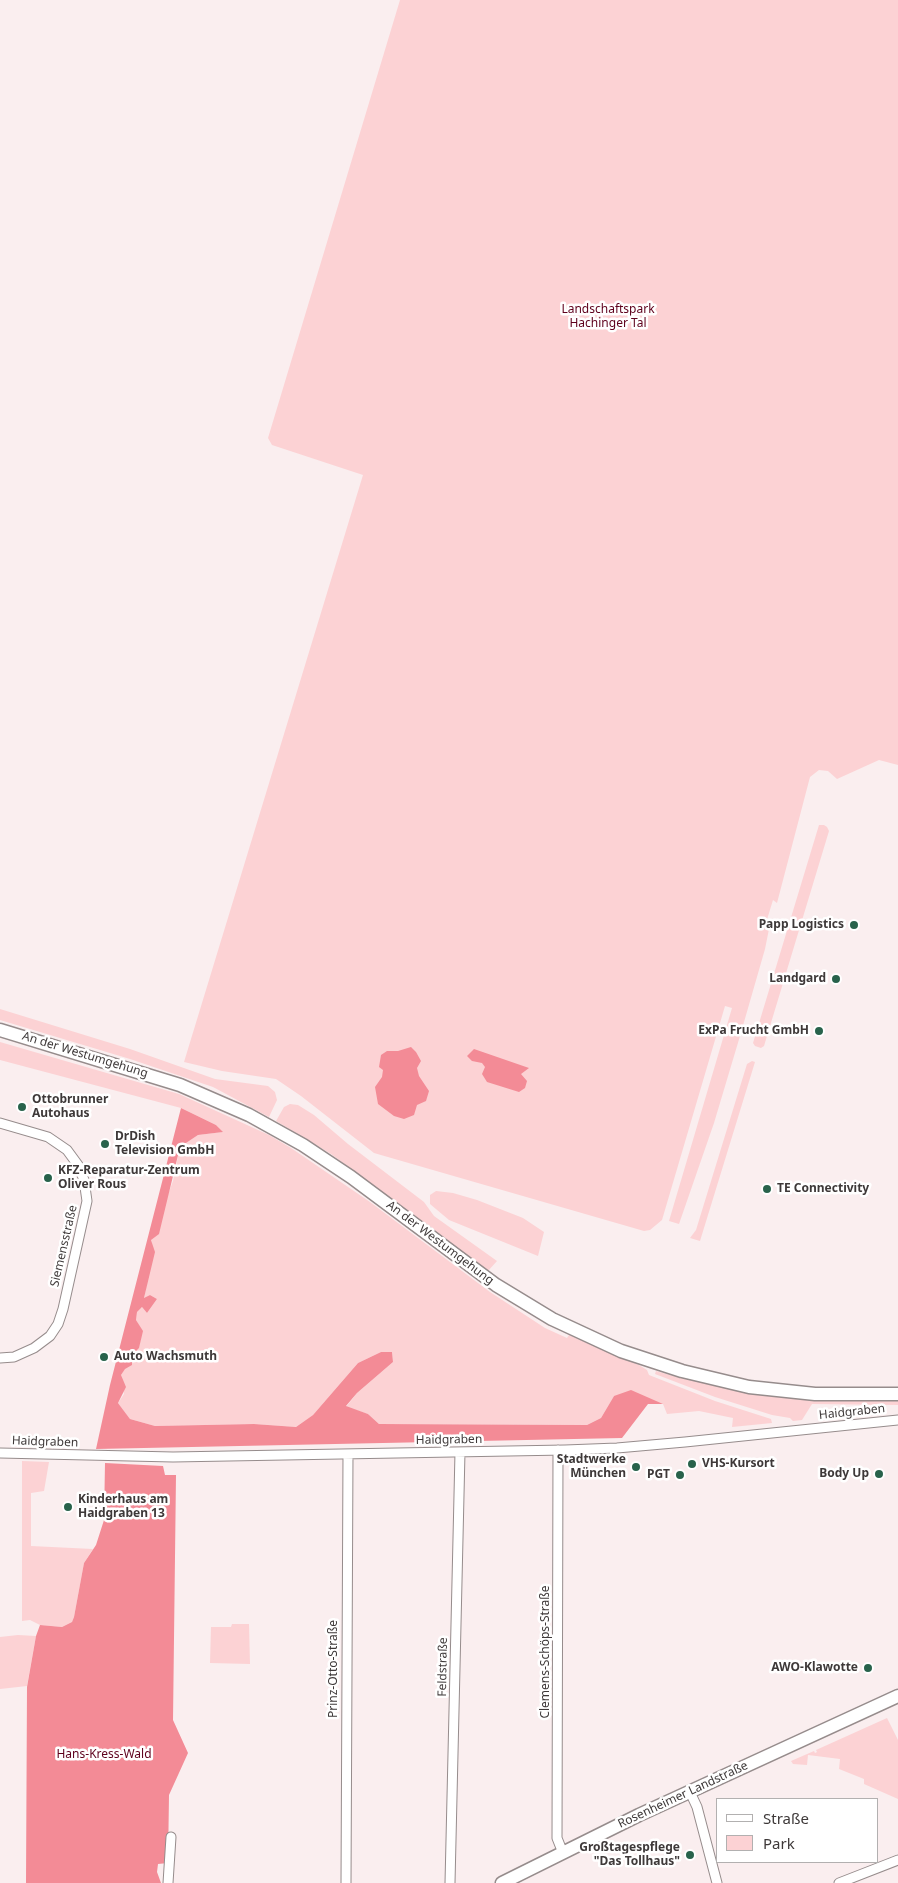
<!DOCTYPE html>
<html>
<head>
<meta charset="utf-8">
<style>
	body { margin:0 }
	#map { position:relative; width:898px; height:1883px; overflow:hidden; background:#faeeef; font-family:"Noto Sans",sans-serif }
	canvas { display:block }
	.legend { position:absolute; left:716px; top:1798px; width:162px; height:65px; box-sizing:border-box; background:#fff; border:1px solid #b2b0b0; margin:0; padding:6px 9px; list-style:none; font-size:15px; color:#3e3939 }
	.legend li { display:flex; align-items:center; gap:10px; height:25px }
	.legend b { width:25px; border:1px solid #b2b0b0 }
</style>
</head>
<body>
<div id="map">
<canvas width="898" height="1883"></canvas>
<ul class="legend">
<li><b style="height:6px;background:#fff"></b>Straße</li>
<li><b style="height:14px;background:#fcd2d4"></b>Park</li>
</ul>
</div>
<script>
const g = document.querySelector('canvas').getContext('2d');
g.lineJoin = 'round';
function fillPath(path, color) {
  g.fillStyle = color;
  g.fill(path, 'evenodd');
}
function shape(rows) {
  const path = new Path2D();
  for (const r of rows) {
    path.moveTo(r[0], r[1]);
    for (let i = 2; i < r.length; i += 2) path.lineTo(r[i], r[i + 1]);
  }
  return path;
}
function trace(path, color, width, dash) {
  g.strokeStyle = color;
  g.lineWidth = width;
  g.lineCap = dash ? 'butt' : 'round';
  g.setLineDash(dash || []);
  g.stroke(path);
}
function label(font, color, halo, rows, align = 'center') {
  g.font = font + ' "Noto Sans",sans-serif';
  g.lineWidth = 5;
  g.setLineDash([]);
  g.textBaseline = 'middle';
  g.strokeStyle = halo;
  g.fillStyle = color;
  for (const [text, x, y, turn = 0] of rows) {
    g.save();
    g.translate(x, y);
    g.rotate((+turn || 0) * Math.PI / 180);
    g.textAlign = isNaN(turn) ? turn : align;
    if (halo) g.strokeText(text, 0, 0);
    g.fillText(text, 0, 0);
    g.restore();
  }
}
const green = shape([
	[400,0,898,0,898,765,879,760,837,779,828,771,819,770,810,777,777,903,773,900,765,926,769,929,765,949,740,1036,714,1123,679,1224,669,1221,732,1008,725,1006,662,1220,650,1230,644,1231,374,1153,301,1096,276,1079,222,1071,184,1062,363,475,272,445,268,438],
	[819,825,824,825,827,827,829,831,764,1046,761,1048,755,1046,753,1043],
	[0,1009,130,1049,215,1079,268,1086,275,1092,277,1100,269,1117,213,1087,130,1059,0,1020],
	[0,1042,179,1094,269,1135,291,1148,370,1202,490,1292,545,1328,567,1338,569,1335,639,1365,647,1370,649,1375,715,1401,771,1419,772,1423,732,1427,733,1418,699,1411,667,1414,663,1404,614,1396,601,1418,587,1425,379,1424,368,1414,346,1407,357,1393,393,1362,392,1352,381,1352,358,1363,313,1415,296,1427,254,1424,155,1426,130,1419,118,1403,124,1394,121,1375,132,1355,139,1347,142,1331,136,1320,137,1312,142,1307,147,1313,157,1299,150,1295,144,1299,153,1249,151,1240,173,1181,180,1147,198,1135,222,1132,216,1125,181,1108,0,1060],
	[752,1061,755,1062,700,1241,690,1238,696,1230,747,1064],
	[290,1104,298,1105,314,1115,348,1144,424,1202,434,1216,497,1261,488,1271,331,1154,276,1121,284,1107],
	[436,1191,453,1193,477,1200,523,1218,544,1232,538,1256,449,1220,430,1204,430,1195],
	[656,1371,681,1378,749,1392,898,1398,898,1405,812,1404,802,1420,793,1421,790,1418,772,1415,715,1397,655,1374],
	[22,1461,49,1462,44,1491,31,1493,31,1546,93,1549,84,1563,74,1617,72,1622,62,1627,40,1625,30,1620,22,1621],
	[232,1624,249,1624,250,1664,210,1663,211,1627,231,1627],
	[18,1635,36,1636,27,1686,0,1689,0,1637],
	[887,1718,898,1740,898,1799,864,1784,864,1779,839,1769,840,1759,808,1755,807,1765,793,1764,791,1761,814,1751,815,1753,817,1752,816,1750]
]);
const forest = shape([
	[411,1047,416,1052,421,1061,417,1068,419,1076,429,1091,426,1101,417,1105,414,1115,404,1119,394,1116,378,1104,375,1087,382,1077,383,1070,379,1067,381,1055,387,1051,398,1051],
	[474,1049,529,1068,521,1074,527,1081,525,1088,519,1092,487,1082,482,1074,485,1067,482,1063,472,1061,467,1056],
	[181,1108,216,1125,223,1132,198,1135,180,1147,159,1234,151,1240,155,1252,144,1298,150,1295,157,1299,147,1313,142,1307,137,1312,136,1320,143,1331,139,1348,132,1355,132,1365,125,1369,121,1375,126,1387,118,1403,130,1419,155,1426,254,1424,296,1427,313,1415,358,1363,381,1352,392,1352,393,1362,357,1393,346,1406,368,1414,379,1424,587,1425,601,1418,614,1396,631,1390,663,1404,648,1404,622,1438,96,1449,110,1385],
	[105,1463,163,1466,165,1475,176,1475,173,1720,188,1753,169,1795,168,1863,158,1864,157,1872,161,1883,26,1883,27,1687,36,1636,40,1625,62,1627,72,1622,74,1617,84,1563,96,1545,104,1520]
]);
const minor = shape([
	[0,1123,48,1137,67,1150,78,1165,84,1180,87,1201,63,1309,58,1324,50,1336,34,1348,14,1357,0,1358],
	[558,1450,557,1838,563,1853],
	[0,1453,173,1457,565,1450,617,1448,685,1442,898,1420],
	[690,1792,697,1807,717,1883],
	[168,1883,171,1837],
	[346,1883,348,1454],
	[450,1883,460,1452],
	[839,1883,898,1860]
]);
const secondary = shape([
	[0,1030,180,1085,249,1115,303,1145,351,1177,496,1285,552,1319,621,1351,682,1371,749,1387,815,1394,898,1394],
	[502,1883,639,1815,898,1696]
]);
const markers = [
	[854,925,5,"#28624b"],
	[836,979,5,"#28624b"],
	[819,1031,5,"#28624b"],
	[22,1107,5,"#28624b"],
	[105,1144,5,"#28624b"],
	[48,1178,5,"#28624b"],
	[767,1189,5,"#28624b"],
	[104,1357,5,"#28624b"],
	[692,1464,5,"#28624b"],
	[636,1467,5,"#28624b"],
	[879,1474,5,"#28624b"],
	[680,1475,5,"#28624b"],
	[68,1507,5,"#28624b"],
	[868,1668,5,"#28624b"],
	[690,1855,5,"#28624b"]
];
const parkNames = [
	["Landschaftspark",608,310],
	["Hachinger Tal",608,324],
	["Hans-Kress-Wald",104,1755]
];
const poiNames = [
	["Papp Logistics",844,925],
	["Landgard",826,979],
	["ExPa Frucht GmbH",809,1031],
	["Ottobrunner",32,1100,"left"],
	["Autohaus",32,1114,"left"],
	["DrDish",115,1137,"left"],
	["Television GmbH",115,1151,"left"],
	["KFZ-Reparatur-Zentrum",58,1171,"left"],
	["Oliver Rous",58,1185,"left"],
	["TE Connectivity",777,1189,"left"],
	["Auto Wachsmuth",114,1357,"left"],
	["Stadtwerke",626,1460],
	["München",626,1474],
	["VHS-Kursort",702,1464,"left"],
	["Body Up",869,1474],
	["PGT",670,1475],
	["Kinderhaus am",78,1500,"left"],
	["Haidgraben 13",78,1514,"left"],
	["AWO-Klawotte",858,1668],
	["Großtagespflege",680,1848],
	["\"Das Tollhaus\"",680,1862]
];
const streetNames = [
	["An der Westumgehung",85,1055,17],
	["An der Westumgehung",440,1243,37],
	["Siemensstraße",64,1246,-77],
	["Haidgraben",852,1412,-6],
	["Haidgraben",449,1440,-1],
	["Haidgraben",45,1442,2],
	["Clemens-Schöps-Straße",546,1652,-90],
	["Feldstraße",443,1667,-89],
	["Prinz-Otto-Straße",334,1669,-90],
	["Rosenheimer Landstraße",683,1795,-25]
];
fillPath(green, '#fcd2d4');
fillPath(forest, '#f38b96');
trace(minor, '#968c8c', 11);
trace(secondary, '#968c8c', 15);
trace(minor, '#fff', 9);
trace(secondary, '#fff', 12);
for (const [x, y, r, color] of markers) {
  const dot = new Path2D();
  dot.arc(x, y, r, 0, 2 * Math.PI);
  g.fillStyle = color;
  g.fill(dot);
  trace(dot, '#fff', 2);
}
label('12px', '#5e001c', '#fff', parkNames);
label('bold 12px', '#3e3939', '#fff', poiNames, 'right');
label('12px', '#3e3939', '#fff', streetNames);
</script>
</body>
</html>
